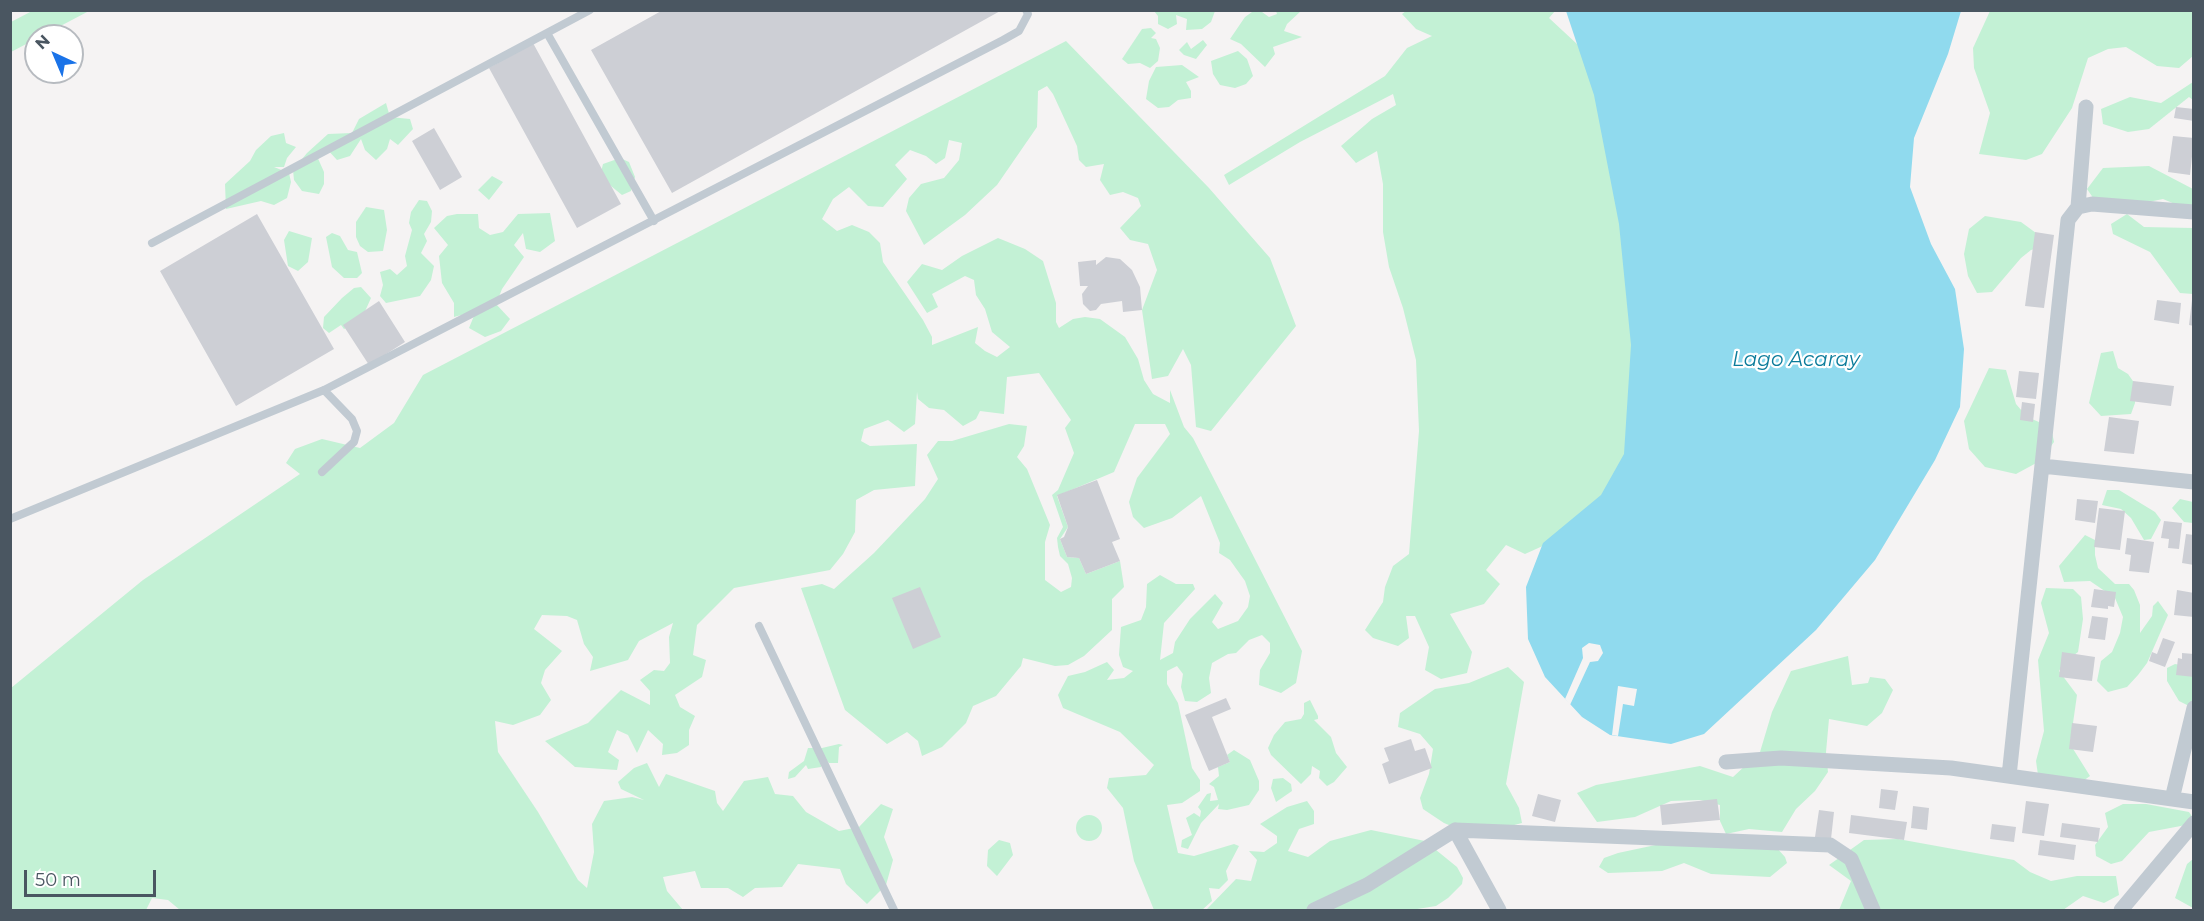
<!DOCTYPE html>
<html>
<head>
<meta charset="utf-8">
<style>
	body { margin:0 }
	#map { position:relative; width:2204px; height:921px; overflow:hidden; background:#f5f3f3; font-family:Montserrat,sans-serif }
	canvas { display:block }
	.frame { position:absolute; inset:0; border:12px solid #4a5661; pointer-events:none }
	.north { position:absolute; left:24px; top:24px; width:60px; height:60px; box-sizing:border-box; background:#fff; border:2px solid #b7bbc0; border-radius:50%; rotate:316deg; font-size:16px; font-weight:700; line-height:24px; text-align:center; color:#4a5661 }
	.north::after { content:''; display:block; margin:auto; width:21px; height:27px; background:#1a73e8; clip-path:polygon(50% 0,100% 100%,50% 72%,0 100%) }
	.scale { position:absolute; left:24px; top:870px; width:132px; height:27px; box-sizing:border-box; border:3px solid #4a5661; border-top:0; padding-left:8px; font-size:18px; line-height:21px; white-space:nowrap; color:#4a5661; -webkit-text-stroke:4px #fff; paint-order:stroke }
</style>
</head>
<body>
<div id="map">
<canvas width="2204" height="921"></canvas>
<div class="frame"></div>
<div class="north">N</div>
<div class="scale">50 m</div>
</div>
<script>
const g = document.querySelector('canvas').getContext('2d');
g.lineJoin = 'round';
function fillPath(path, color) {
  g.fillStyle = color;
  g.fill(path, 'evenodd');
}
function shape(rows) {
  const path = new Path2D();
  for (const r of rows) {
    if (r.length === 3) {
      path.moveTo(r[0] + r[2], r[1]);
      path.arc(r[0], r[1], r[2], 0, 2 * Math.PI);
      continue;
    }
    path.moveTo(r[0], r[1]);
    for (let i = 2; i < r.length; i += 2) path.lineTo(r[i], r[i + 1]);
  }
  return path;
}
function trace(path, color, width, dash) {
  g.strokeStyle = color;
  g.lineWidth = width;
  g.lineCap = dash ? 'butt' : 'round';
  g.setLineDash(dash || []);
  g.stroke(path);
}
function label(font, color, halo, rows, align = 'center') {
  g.font = font + ' Montserrat,sans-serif';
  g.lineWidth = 4.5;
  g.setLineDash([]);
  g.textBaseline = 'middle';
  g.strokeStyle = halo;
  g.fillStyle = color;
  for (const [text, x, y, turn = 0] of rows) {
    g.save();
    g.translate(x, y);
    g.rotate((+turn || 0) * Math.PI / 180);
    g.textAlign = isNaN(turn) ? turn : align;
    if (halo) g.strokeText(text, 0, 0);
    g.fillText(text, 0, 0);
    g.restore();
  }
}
const green = shape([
	[32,11,32,10,89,11,11,52,11,22],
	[1154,11,1215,11,1211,22,1202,29,1186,30,1187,19,1176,15,1177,24,1168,29,1158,24,1158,16],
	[1276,11,1301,11,1287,24,1284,31,1302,37,1273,47,1275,54,1265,67,1241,44,1230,39,1245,17,1252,12,1262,12,1269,17,1277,14],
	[1406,11,1555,11,1549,18,1577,44,1604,89,1631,164,1631,462,1567,535,1525,554,1506,545,1486,570,1500,584,1484,604,1450,614,1472,652,1467,673,1441,679,1425,670,1429,647,1415,616,1406,616,1409,638,1398,646,1373,638,1365,630,1383,602,1385,587,1393,566,1409,554,1419,431,1416,360,1403,308,1389,267,1383,232,1383,184,1377,151,1356,163,1341,146,1372,119,1396,105,1393,94,1300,142,1229,185,1224,175,1385,76,1407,48,1432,36,1416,29,1402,14],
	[1990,11,2193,11,2193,56,2179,68,2157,66,2126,47,2108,49,2088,58,2072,108,2042,154,2026,160,1979,154,1990,113,1974,68,1973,48],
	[1151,28,1156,33,1151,38,1156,39,1160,48,1158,61,1150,68,1140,63,1128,64,1122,59,1142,29],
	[1203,40,1207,45,1196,59,1184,55,1179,50,1187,42,1191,49],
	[1066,41,1209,188,1270,258,1296,326,1211,431,1196,427,1191,365,1183,349,1168,376,1152,379,1142,310,1157,270,1148,244,1130,240,1120,228,1141,206,1138,198,1123,192,1110,195,1100,180,1104,164,1086,167,1079,160,1077,146,1053,94,1047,86,1038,91,1037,127,997,185,965,215,924,245,906,211,909,198,921,184,944,178,959,160,962,143,949,140,945,158,936,164,926,156,910,150,895,165,907,179,883,207,868,206,849,187,833,199,822,219,837,231,852,225,869,232,880,243,883,262,923,320,932,337,932,345,978,327,975,343,985,351,997,357,1010,347,992,332,985,309,976,295,974,280,965,276,932,294,938,307,927,313,907,282,922,264,942,270,962,256,998,238,1025,249,1043,261,1056,303,1056,322,1059,328,1073,319,1085,317,1100,319,1125,337,1138,359,1144,380,1153,394,1170,403,1170,390,1184,427,1193,438,1302,651,1296,683,1281,693,1259,685,1260,670,1270,653,1270,643,1262,635,1249,640,1236,653,1228,654,1212,663,1209,678,1211,693,1197,702,1185,701,1181,687,1183,674,1177,666,1167,671,1167,684,1178,703,1192,768,1200,780,1200,791,1182,803,1167,805,1178,853,1194,856,1234,844,1239,846,1226,871,1228,880,1219,889,1209,888,1212,901,1202,910,1154,910,1134,861,1123,808,1107,788,1109,778,1146,775,1154,765,1120,732,1063,708,1058,695,1068,676,1085,672,1107,662,1114,670,1107,680,1124,678,1133,671,1123,667,1119,655,1121,627,1141,620,1146,607,1147,584,1160,575,1176,584,1193,584,1195,589,1164,623,1160,660,1173,653,1175,642,1190,619,1215,594,1223,603,1212,622,1218,629,1238,621,1248,607,1250,596,1245,581,1230,560,1219,553,1220,543,1201,496,1172,518,1144,528,1133,517,1129,502,1137,478,1170,434,1165,424,1135,424,1114,472,1057,496,1068,527,1060,539,1067,557,1079,558,1086,574,1120,561,1124,587,1112,599,1112,630,1084,656,1068,665,1055,666,1023,658,1021,666,996,696,973,706,966,723,942,747,922,756,918,741,907,732,887,744,845,710,801,588,822,584,834,589,874,553,925,499,938,479,927,455,938,441,952,441,1009,424,1027,426,1024,446,1017,457,1027,469,1050,525,1045,542,1045,580,1061,592,1071,587,1072,578,1068,564,1060,556,1058,547,1057,538,1063,527,1052,495,1058,490,1074,453,1065,428,1071,420,1039,373,1007,377,1004,414,980,411,976,419,963,426,944,410,929,408,918,399,917,392,915,424,904,432,888,420,864,429,861,441,870,446,917,444,915,486,874,490,856,500,855,532,843,554,830,570,734,588,697,625,693,655,706,660,702,677,675,695,680,707,695,716,689,730,689,745,677,753,662,755,663,744,648,730,637,753,628,735,617,730,608,752,619,760,617,770,575,767,545,741,588,723,621,690,650,705,650,691,640,680,654,670,664,671,670,663,669,637,673,623,639,641,628,660,590,671,593,657,584,644,577,620,567,616,542,615,534,629,562,651,545,670,541,683,551,700,540,715,513,725,495,721,498,752,538,812,578,880,587,888,594,852,592,824,604,801,632,797,644,800,621,789,618,782,634,768,647,763,659,787,666,774,715,791,717,803,723,811,744,781,768,777,775,794,793,796,806,812,839,831,859,827,881,804,893,809,884,837,893,860,886,885,867,904,846,884,840,869,798,864,782,887,755,888,743,897,728,888,701,888,695,871,663,877,667,891,683,910,180,910,168,900,152,898,146,910,11,910,11,688,143,580,300,474,286,463,295,449,322,439,360,448,394,423,423,375],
	[1238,51,1247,59,1253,76,1246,84,1235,88,1220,85,1213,74,1211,61],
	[1182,65,1199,77,1186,82,1191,91,1191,98,1178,100,1169,107,1158,108,1146,99,1149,81,1156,67],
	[2193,82,2193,100,2189,97,2149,129,2128,132,2103,124,2101,109,2130,97,2161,103],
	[386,103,390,117,410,119,413,129,398,145,390,139,387,149,376,160,365,150,361,139,350,156,337,160,326,148,316,154,324,172,324,184,319,194,302,191,294,180,293,170,307,153,328,134,352,133,359,119],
	[284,133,286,143,296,147,287,158,284,167,274,167,289,173,291,182,287,198,274,205,261,201,226,209,225,184,250,161,256,150,271,136],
	[620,158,629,162,635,177,631,191,622,195,606,182,601,172,603,164],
	[2149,166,2193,189,2193,208,2182,207,2163,199,2124,207,2100,208,2087,189,2103,168],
	[492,176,503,182,489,200,478,190],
	[419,200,427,201,432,211,431,222,424,234,427,241,421,253,434,266,431,280,420,296,386,303,380,296,383,285,380,272,390,269,397,275,407,266,405,256,412,230,409,223,411,212],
	[366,207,384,210,387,230,383,251,368,252,360,246,356,237,356,222],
	[550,213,555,241,540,252,526,249,523,233,514,245,524,257,502,289,496,304,510,319,501,331,485,337,469,328,476,311,454,317,454,303,442,283,439,256,448,245,434,228,447,216,457,214,478,214,479,228,490,235,503,232,518,214],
	[2127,214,2144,227,2193,228,2193,294,2180,293,2150,252,2113,234,2111,224],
	[1985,216,2021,222,2036,233,2035,249,2031,250,2021,258,1992,292,1977,293,1968,276,1964,254,1969,229],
	[289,231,312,238,308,262,298,271,288,266,284,240],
	[332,233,340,236,348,250,357,252,362,273,357,278,344,278,332,267,326,237],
	[361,287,371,298,362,318,351,326,344,329,341,325,329,333,323,328,324,317,342,298,354,288],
	[2113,351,2118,368,2128,374,2135,384,2135,403,2131,414,2101,416,2089,403,2101,353],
	[1989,368,2006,370,2016,404,2027,417,2051,427,2054,442,2040,461,2016,474,1985,467,1969,449,1964,421],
	[2107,490,2119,490,2155,512,2161,520,2151,539,2144,540,2131,518,2121,509,2102,505],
	[2180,499,2193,502,2193,523,2184,522,2172,508],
	[2085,535,2095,540,2095,555,2098,568,2115,584,2129,584,2134,590,2140,605,2140,633,2152,616,2153,606,2158,601,2168,615,2147,663,2138,675,2127,687,2108,692,2097,681,2101,661,2112,652,2120,633,2123,617,2115,598,2090,581,2064,582,2059,566],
	[2046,588,2073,589,2081,597,2083,619,2078,652,2065,662,2059,671,2077,695,2070,744,2090,776,2076,786,2038,775,2036,761,2044,731,2038,660,2049,633,2041,603],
	[1848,656,1852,685,1868,683,1870,677,1885,679,1893,690,1882,713,1867,726,1829,719,1826,752,1828,772,1815,791,1796,809,1782,832,1749,829,1726,834,1720,821,1720,805,1700,800,1671,801,1635,817,1597,822,1577,793,1596,785,1700,766,1733,777,1760,752,1772,712,1791,671],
	[2175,664,2193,667,2193,704,2191,707,2179,701,2167,681,2167,668],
	[1508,667,1524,682,1506,784,1519,808,1522,823,1495,830,1468,833,1444,823,1423,809,1420,798,1429,774,1433,749,1420,734,1398,727,1400,713,1435,689,1469,683],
	[1310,700,1318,716,1318,719,1314,720,1331,737,1336,753,1347,767,1334,782,1327,786,1319,778,1320,771,1312,766,1311,774,1301,784,1271,755,1268,748,1274,735,1285,722,1301,719,1304,714,1304,703],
	[839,744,843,745,839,747,838,763,829,763,823,757,821,767,808,769,806,765,795,777,788,779,789,772,804,761,808,748,822,748],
	[1234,750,1250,760,1259,781,1259,790,1249,805,1227,810,1218,809,1219,804,1201,823,1188,849,1181,847,1182,840,1192,835,1186,818,1194,813,1200,817,1201,811,1198,807,1207,794,1211,793,1210,801,1218,800,1214,787,1209,784,1219,776,1218,767,1230,762,1227,755],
	[1283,778,1291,784,1292,791,1276,802,1271,788,1273,779],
	[1307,801,1314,811,1314,824,1299,829,1288,851,1308,857,1330,841,1371,830,1425,841,1457,867,1463,878,1462,884,1448,898,1436,906,1411,910,1206,910,1236,879,1251,881,1257,860,1249,851,1264,852,1277,843,1277,836,1260,824,1287,807],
	[2123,804,2146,804,2189,812,2193,818,2186,825,2149,832,2122,861,2111,864,2096,856,2095,845,2108,827,2105,813],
	[1089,828,13],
	[1898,839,2014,860,2030,872,2051,881,2077,876,2116,876,2119,895,2104,903,2083,896,2063,910,1839,910,1851,881,1829,865,1864,840],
	[999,840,1010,843,1013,855,997,876,987,866,988,850],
	[1679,840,1776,847,1785,857,1787,863,1770,877,1711,874,1684,863,1662,871,1608,873,1599,867,1604,858,1618,853],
	[2193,859,2193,908,2175,898,2187,864]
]);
const water = shape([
	[1566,11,1961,11,1948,54,1914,138,1910,187,1931,244,1955,289,1964,349,1960,407,1935,460,1875,560,1816,630,1704,734,1671,744,1610,735,1582,717,1545,677,1528,639,1526,587,1543,543,1601,495,1624,454,1631,345,1619,224,1594,95]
]);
const pier = shape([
	[1589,643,1600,645,1603,653,1598,661,1590,662,1570,705,1565,699,1583,658,1582,648],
	[1618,686,1637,689,1634,706,1623,704,1618,736,1612,735]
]);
const building = shape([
	[663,10,1002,10,672,193,591,50],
	[533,43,621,204,577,228,489,68],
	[2176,107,2194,109,2194,121,2174,118],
	[434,128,462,177,440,190,412,141],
	[2173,136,2194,138,2190,175,2168,172],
	[257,214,334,349,236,406,160,271],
	[2035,232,2054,235,2044,308,2025,306],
	[1106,257,1120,259,1132,270,1140,287,1142,310,1123,312,1122,301,1101,304,1096,310,1090,311,1083,304,1082,294,1088,286,1080,286,1078,262,1096,260,1096,265],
	[2157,300,2181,303,2179,324,2154,320],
	[2192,300,2194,300,2194,326,2189,325],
	[379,301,405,342,369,365,343,325],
	[2019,371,2039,373,2036,399,2016,397],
	[2133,381,2174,386,2171,406,2130,401],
	[2022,402,2035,404,2033,422,2020,420],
	[2109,417,2139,421,2134,454,2104,451],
	[1097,480,1120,539,1112,542,1120,561,1086,574,1079,558,1067,557,1060,539,1064,537,1068,527,1057,495],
	[2077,499,2098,501,2095,523,2075,520],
	[2099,508,2125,511,2120,550,2094,547],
	[2164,521,2182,523,2179,549,2168,548,2169,539,2161,538],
	[2186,534,2194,535,2194,565,2182,563],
	[2127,538,2154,542,2149,573,2129,571,2131,555,2125,554],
	[920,587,941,637,913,649,892,598],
	[2094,589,2116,592,2114,607,2108,606,2108,609,2091,607],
	[2177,590,2194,593,2194,617,2174,615],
	[2092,616,2108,618,2105,640,2088,638],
	[2163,638,2175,642,2165,667,2149,661,2152,652,2157,654],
	[2062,652,2095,657,2092,681,2059,677],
	[2182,653,2194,654,2194,677,2176,675,2178,658,2182,659],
	[1226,698,1231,709,1212,717,1230,762,1209,771,1185,715],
	[2072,723,2097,726,2093,752,2069,749],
	[1411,739,1415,751,1425,748,1432,768,1389,784,1382,764,1389,761,1384,748],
	[1881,789,1898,791,1895,810,1879,808],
	[1538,794,1561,800,1555,822,1532,816],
	[1717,799,1720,820,1662,825,1660,805],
	[2026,801,2049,804,2044,836,2022,833],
	[1913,806,1929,808,1927,830,1911,828],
	[1819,810,1834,812,1831,839,1815,837],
	[1851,815,1907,822,1904,840,1849,833],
	[2062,823,2100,828,2098,842,2060,837],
	[1992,824,2016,827,2014,842,1990,839],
	[2040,840,2076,845,2074,860,2038,855]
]);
const lane = shape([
	[547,33,654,221],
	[152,243,590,10],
	[322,472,354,442,357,431,352,419,324,390],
	[10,519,324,390,1003,40,1019,31,1028,14,1026,10],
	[759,626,894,910]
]);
const street = shape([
	[2078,207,2086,107],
	[2042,466,2194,482],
	[1726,762,1781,758,1951,768,2194,802],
	[2009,776,2068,220,2078,207,2092,204,2194,212],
	[2172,799,2194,708],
	[1455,830,1499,910],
	[1314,910,1367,885,1455,830,1830,845,1851,859,1873,910],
	[2121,910,2194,823]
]);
const waterNames = [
	["Lago Acaray",1796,360]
];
fillPath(green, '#c3f1d5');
fillPath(water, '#90daee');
fillPath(pier, '#f5f3f3');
fillPath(building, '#cdcfd5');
trace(lane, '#c1cad2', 8);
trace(street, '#c1cad2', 15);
label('italic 20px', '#0c7c9b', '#fff', waterNames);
</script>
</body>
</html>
